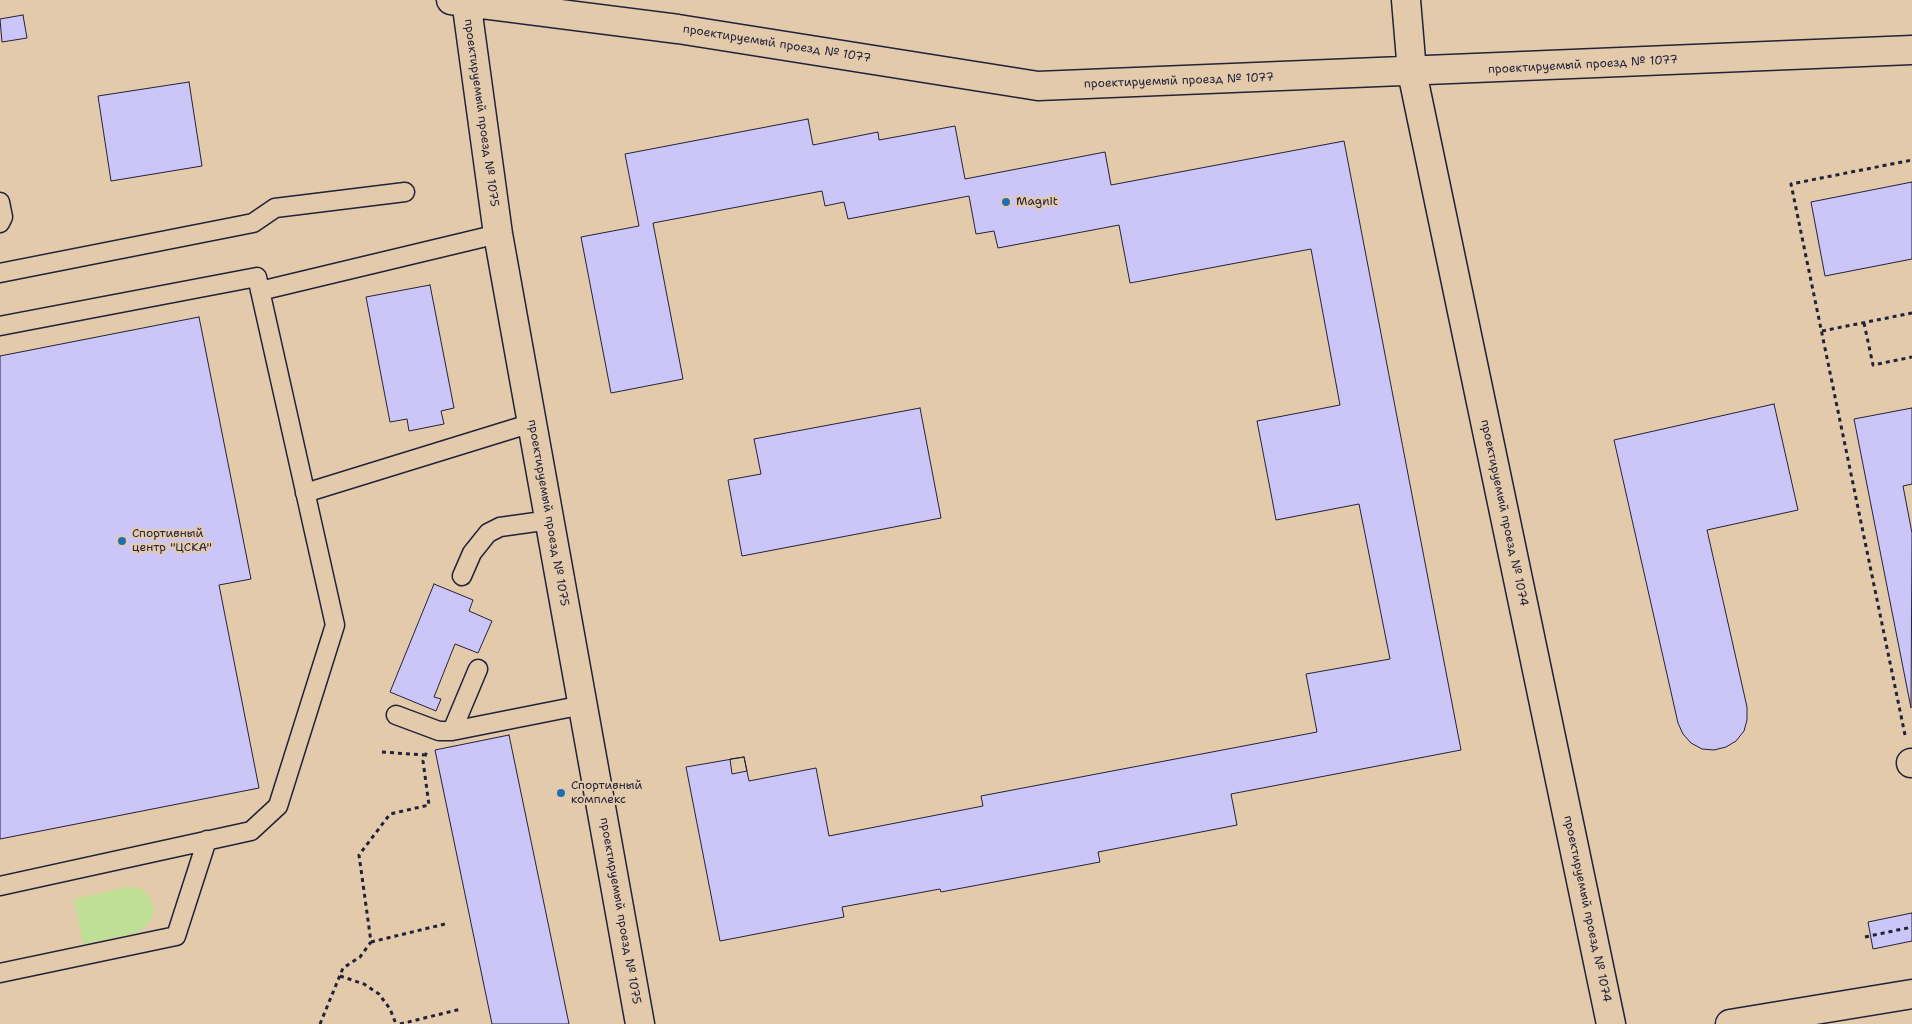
<!DOCTYPE html>
<html>
<head>
<meta charset="utf-8">
<style>
	body { margin:0 }
	canvas { display:block; background:#e3caab }
</style>
</head>
<body>
<canvas width="1912" height="1024"></canvas>
<script>
const g = document.querySelector('canvas').getContext('2d');
g.lineJoin = 'round';
function fillPath(path, color) {
  g.fillStyle = color;
  g.fill(path, 'evenodd');
}
function shape(rows) {
  const path = new Path2D();
  for (const r of rows) {
    path.moveTo(r[0], r[1]);
    for (let i = 2; i < r.length; i += 2) path.lineTo(r[i], r[i + 1]);
  }
  return path;
}
function trace(path, color, width, dash) {
  g.strokeStyle = color;
  g.lineWidth = width;
  g.lineCap = dash ? 'butt' : 'round';
  g.setLineDash(dash || []);
  g.stroke(path);
}
function label(font, color, halo, rows, align = 'center') {
  g.font = font + ' "Shantell Sans",sans-serif';
  g.lineWidth = 4;
  g.setLineDash([]);
  g.textBaseline = 'middle';
  g.strokeStyle = halo;
  g.fillStyle = color;
  for (const [text, x, y, turn = 0] of rows) {
    g.save();
    g.translate(x, y);
    g.rotate((+turn || 0) * Math.PI / 180);
    g.textAlign = isNaN(turn) ? turn : align;
    if (halo) g.strokeText(text, 0, 0);
    g.fillText(text, 0, 0);
    g.restore();
  }
}
const green = shape([
	[126,887,140,888,150,897,155,912,147,925,137,933,83,944,74,899]
]);
const building = shape([
	[23,15,27,38,2,42,0,19,23,15],
	[189,82,202,166,111,181,98,96,189,82],
	[808,119,813,145,878,132,879,140,955,126,965,179,1105,152,1111,185,1344,141,1461,750,1231,794,1237,825,1098,852,1100,862,941,892,940,889,842,907,844,917,720,941,686,767,744,757,749,781,816,768,829,836,983,806,981,796,1317,732,1306,674,1390,659,1359,504,1276,520,1273,504,1257,421,1340,405,1311,249,1130,283,1119,225,998,248,994,231,976,234,969,196,848,219,844,202,825,206,822,191,653,223,683,379,611,393,581,237,639,226,625,154,808,119],
	[1912,182,1912,259,1825,276,1811,202,1912,182],
	[430,285,454,408,441,411,444,424,409,431,407,419,390,422,366,297,430,285],
	[199,317,251,579,219,585,259,788,0,839,0,356,199,317],
	[1774,404,1798,510,1707,530,1747,707,1747,720,1744,731,1736,741,1726,747,1714,750,1702,749,1691,743,1683,734,1678,723,1614,440,1774,404],
	[920,408,941,518,742,556,728,480,761,474,754,439,920,408],
	[1912,408,1912,484,1903,486,1912,533,1911,708,1854,419,1912,408],
	[434,584,473,600,469,611,492,621,478,653,455,644,434,697,441,699,436,711,390,692,434,584],
	[509,735,569,1024,492,1024,435,750,509,735],
	[744,757,747,771,732,774,730,759,744,757],
	[1912,913,1912,941,1873,949,1868,922,1912,913]
]);
const path = shape([
	[1864,323,1873,365,1912,357],
	[1822,331,1912,313],
	[1905,735,1791,184,1912,160],
	[382,752,424,755],
	[1865,937,1912,927],
	[371,942,445,924],
	[340,976,364,984,379,994,390,1009,396,1024],
	[320,1024,343,968,360,957,371,942,359,855,390,814,429,805,423,761,427,751],
	[400,1024,461,1009]
]);
const service = shape([
	[0,202,3,217,0,223],
	[0,273,253,223,275,208,405,192],
	[260,291,498,234],
	[0,326,257,277,335,625,278,806,251,831,0,886],
	[305,493,532,423],
	[462,576,472,553,488,533,500,527,550,520],
	[396,715,439,731,452,731,583,705],
	[452,731,478,669],
	[0,973,176,936,207,840]
]);
const minor = shape([
	[451,0,678,29,1038,86,1912,50],
	[466,0,498,234,640,1024],
	[1406,0,1412,72,1611,1024],
	[1911,763,1912,763],
	[1730,1024,1912,994]
]);
const markers = [
	[1006,202,5,"#1f6fb2"],
	[122,541,5,"#1f6fb2"],
	[561,793,5,"#1f6fb2"]
];
const streetNames = [
	["проектируемый проезд № 1077",777,44,9],
	["проектируемый проезд № 1077",1583,65,-3],
	["проектируемый проезд № 1077",1179,81,-2],
	["проектируемый проезд № 1075",481,113,82],
	["проектируемый проезд № 1075",548,513,80],
	["проектируемый проезд № 1074",1504,513,78],
	["проектируемый проезд № 1074",1587,909,78],
	["проектируемый проезд № 1075",620,911,80]
];
const poiNames = [
	["Magnit",1016,202],
	["Спортивный",132,534],
	["центр \"ЦСКА\"",132,548],
	["Спортивный",571,786],
	["комплекс",571,800]
];
fillPath(green, '#bfde96');
fillPath(building, '#ccc6f8');
trace(building, '#22223b', 1);
trace(service, '#22223b', 21);
trace(minor, '#22223b', 31);
trace(path, '#22223b', 3, [4, 4]);
trace(service, '#e3caab', 18);
trace(minor, '#e3caab', 28);
for (const [x, y, r, color] of markers) {
  const dot = new Path2D();
  dot.arc(x, y, r, 0, 2 * Math.PI);
  g.fillStyle = color;
  g.fill(dot);
  trace(dot, '#e3caab', 2);
}
label('12px', '#22223b', '#e3caab', streetNames);
label('12px', '#22223b', '#e3caab', poiNames, 'left');
</script>
</body>
</html>
